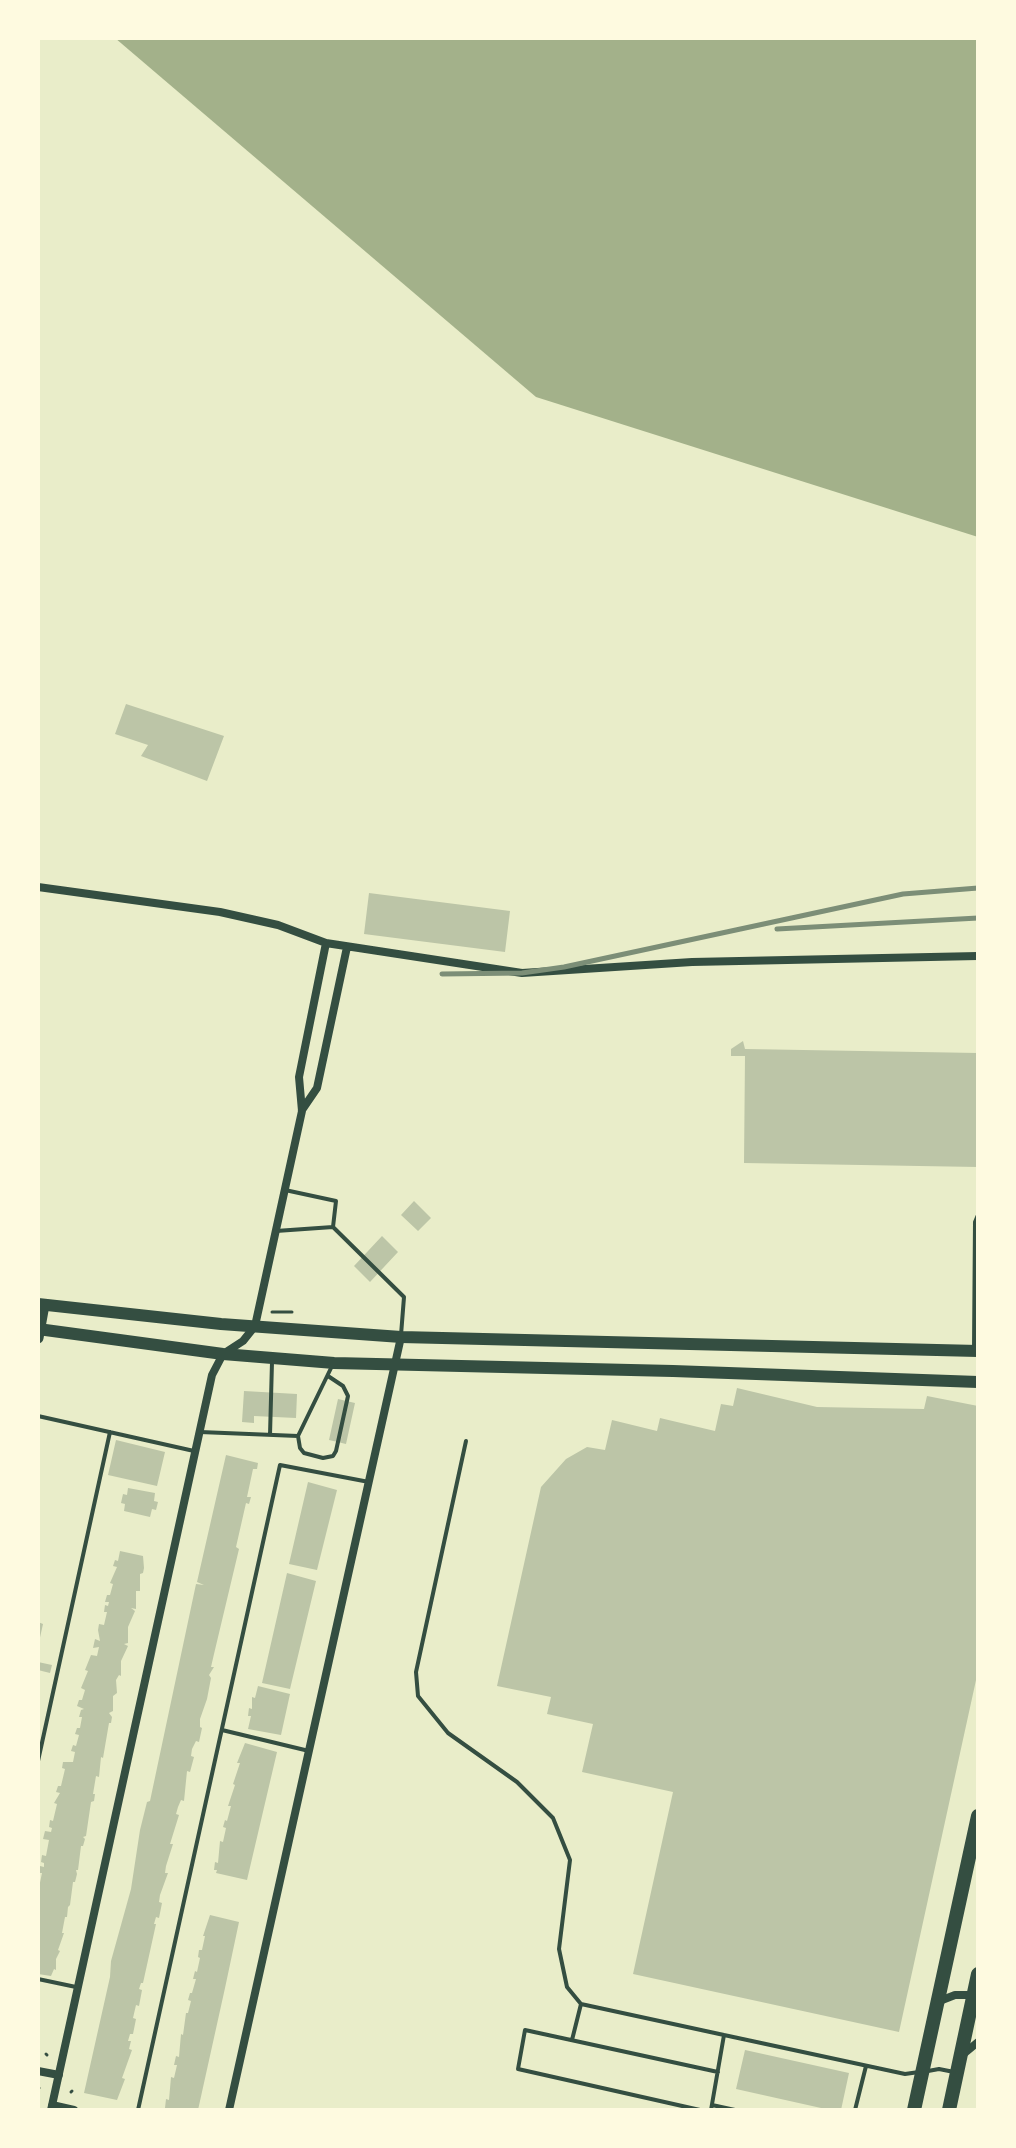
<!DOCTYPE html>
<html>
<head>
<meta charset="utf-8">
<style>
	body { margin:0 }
	#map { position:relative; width:1016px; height:2148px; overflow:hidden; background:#e9edc9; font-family:Rubik,sans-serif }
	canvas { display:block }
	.frame { position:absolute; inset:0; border:40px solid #fefae0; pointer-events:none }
</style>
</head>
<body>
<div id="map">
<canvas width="1016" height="2148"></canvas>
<div class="frame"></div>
</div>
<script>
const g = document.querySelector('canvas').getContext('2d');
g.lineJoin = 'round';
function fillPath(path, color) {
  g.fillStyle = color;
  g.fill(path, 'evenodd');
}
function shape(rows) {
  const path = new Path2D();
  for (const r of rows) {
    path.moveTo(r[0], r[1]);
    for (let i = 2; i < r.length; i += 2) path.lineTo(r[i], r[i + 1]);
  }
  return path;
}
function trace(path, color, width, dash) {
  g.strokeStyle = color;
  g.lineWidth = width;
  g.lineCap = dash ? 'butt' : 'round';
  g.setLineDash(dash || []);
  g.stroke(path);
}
const water = shape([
	[115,38,978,38,978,537,536,397]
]);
const building = shape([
	[126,704,224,736,207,781,141,756,148,745,115,734],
	[369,893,510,911,505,952,364,934],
	[743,1041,745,1049,978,1053,978,1167,744,1163,745,1056,731,1056,731,1049],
	[414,1201,431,1218,418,1231,401,1215],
	[382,1236,398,1252,370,1282,354,1266],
	[737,1388,817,1407,924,1409,927,1396,978,1406,978,1671,899,2032,633,1974,673,1792,582,1772,593,1724,547,1714,551,1697,497,1686,541,1487,566,1459,587,1447,605,1450,612,1420,657,1431,660,1418,715,1431,721,1404,733,1406],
	[244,1391,297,1394,296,1418,254,1416,254,1423,242,1422],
	[338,1399,355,1403,346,1444,329,1440],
	[116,1440,165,1452,157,1486,108,1475],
	[226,1455,258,1463,257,1469,253,1469,247,1497,251,1497,249,1504,246,1503,236,1547,239,1549,214,1654,211,1667,214,1667,209,1675,211,1678,207,1699,200,1719,200,1727,202,1728,199,1742,196,1741,192,1749,191,1756,194,1757,190,1772,187,1771,184,1801,181,1800,178,1807,176,1814,179,1815,170,1844,173,1844,166,1866,165,1873,168,1873,160,1895,159,1902,162,1903,159,1918,156,1917,154,1924,156,1924,143,1983,141,1983,139,1989,142,1990,139,2006,136,2005,133,2018,136,2019,133,2034,130,2034,128,2041,131,2041,129,2049,132,2050,122,2078,125,2079,117,2100,84,2093,110,1977,111,1961,131,1889,140,1830,147,1802,150,1801,196,1584,204,1585,197,1582],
	[308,1482,337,1490,317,1570,289,1564],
	[128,1488,155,1493,154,1501,158,1502,156,1510,152,1509,150,1517,124,1511,125,1504,121,1503,123,1494,127,1495],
	[120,1551,143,1556,144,1568,143,1573,140,1574,140,1591,136,1591,136,1609,131,1608,135,1611,128,1627,128,1643,124,1644,128,1646,121,1661,121,1676,119,1675,116,1680,117,1693,113,1696,113,1711,109,1713,112,1717,111,1723,109,1723,103,1758,101,1757,99,1777,96,1776,93,1794,95,1794,94,1801,91,1802,86,1836,83,1837,85,1839,83,1846,81,1846,78,1870,76,1870,77,1874,75,1882,73,1882,70,1905,68,1907,67,1917,65,1917,62,1933,64,1933,58,1950,60,1951,56,1959,56,1970,54,1969,51,1976,38,1974,38,1892,42,1873,38,1873,40,1866,44,1867,44,1863,41,1862,42,1855,46,1856,49,1840,43,1839,45,1831,51,1832,52,1828,49,1827,50,1820,53,1821,57,1804,54,1803,60,1793,56,1792,58,1786,61,1786,65,1769,62,1768,63,1762,73,1762,75,1752,71,1751,73,1745,76,1746,79,1735,75,1734,77,1728,80,1728,82,1717,79,1717,81,1710,84,1709,77,1706,79,1700,82,1700,85,1690,81,1688,88,1671,85,1670,91,1655,97,1656,99,1647,93,1648,95,1639,100,1641,98,1630,99,1624,104,1625,107,1612,104,1612,105,1605,108,1606,109,1602,105,1602,107,1595,110,1595,113,1584,110,1583,117,1567,113,1566,115,1560,118,1561],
	[287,1573,316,1581,290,1689,262,1683],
	[38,1622,43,1624,39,1642,38,1641],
	[38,1662,52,1665,50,1673,38,1670],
	[258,1686,290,1694,281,1735,248,1729,251,1716,248,1716,249,1708,252,1709,252,1697,255,1698],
	[245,1743,277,1752,247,1880,216,1873,217,1870,214,1870,215,1862,218,1863,220,1841,223,1842,226,1828,223,1827,225,1820,227,1821,231,1806,228,1806,235,1785,233,1784,240,1763,237,1763],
	[210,1915,239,1922,225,1988,198,2110,167,2110,165,2108,166,2099,169,2100,171,2077,174,2078,177,2065,174,2065,176,2056,179,2057,181,2034,183,2035,186,2013,188,2013,191,2001,188,2000,190,1993,192,1993,196,1979,193,1979,195,1971,197,1972,200,1958,198,1957,199,1950,202,1950,205,1936,203,1936],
	[745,2050,849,2073,841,2110,830,2110,736,2089]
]);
const path = shape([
	[272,1312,292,1312],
	[46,2054,47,2055],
	[38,2089,39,2088],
	[71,2092,72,2091]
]);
const service = shape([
	[285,1190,336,1201,333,1227],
	[276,1231,333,1227,404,1297,401,1335],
	[974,1348,975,1222,978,1215],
	[38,1416,194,1451],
	[200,1432,298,1436,333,1364],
	[270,1435,272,1362],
	[298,1436,300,1448,304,1453,323,1458,333,1456,336,1451,348,1396,343,1386,328,1376],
	[466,1441,416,1672,418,1696,448,1733,517,1782,553,1818,570,1860,559,1949,567,1987,581,2004,724,2035],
	[222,1730,309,1751],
	[38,1761,110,1432],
	[38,1979,76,1987],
	[572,2040,581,2004],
	[928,2071,939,2069,954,2072],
	[712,2105,735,2110],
	[138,2110,280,1465,369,1482],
	[700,2110,518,2069,525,2030,718,2072],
	[711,2110,724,2035,905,2074,919,2072],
	[855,2110,866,2066]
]);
const minor = shape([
	[38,887,220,912,278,925,326,943,522,973,692,962,978,956],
	[302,1110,317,1088,347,947],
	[937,2002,955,1995,977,1995],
	[961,2056,978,2042],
	[38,2071,59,2075],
	[52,2105,74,2110],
	[51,2110,212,1375,223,1354,243,1341,255,1326,302,1111,299,1077,326,943],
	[229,2110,401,1337]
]);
const tertiary = shape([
	[38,1338,44,1305]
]);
const secondary = shape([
	[38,1304,221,1324,401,1337,978,1351],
	[38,1329,223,1354,334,1363,673,1371,978,1382]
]);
const primary = shape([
	[914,2110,978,1816],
	[949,2110,978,1974]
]);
const rail = shape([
	[777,929,978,918],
	[442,974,522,973,564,967,903,894,978,888]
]);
fillPath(water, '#a3b18a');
fillPath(building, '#bcc5a7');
trace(path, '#344e41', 3);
trace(service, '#344e41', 4);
trace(minor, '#344e41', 8);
trace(tertiary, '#344e41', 11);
trace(secondary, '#344e41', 12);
trace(primary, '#344e41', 14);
trace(rail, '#7c8e77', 5);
</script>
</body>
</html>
